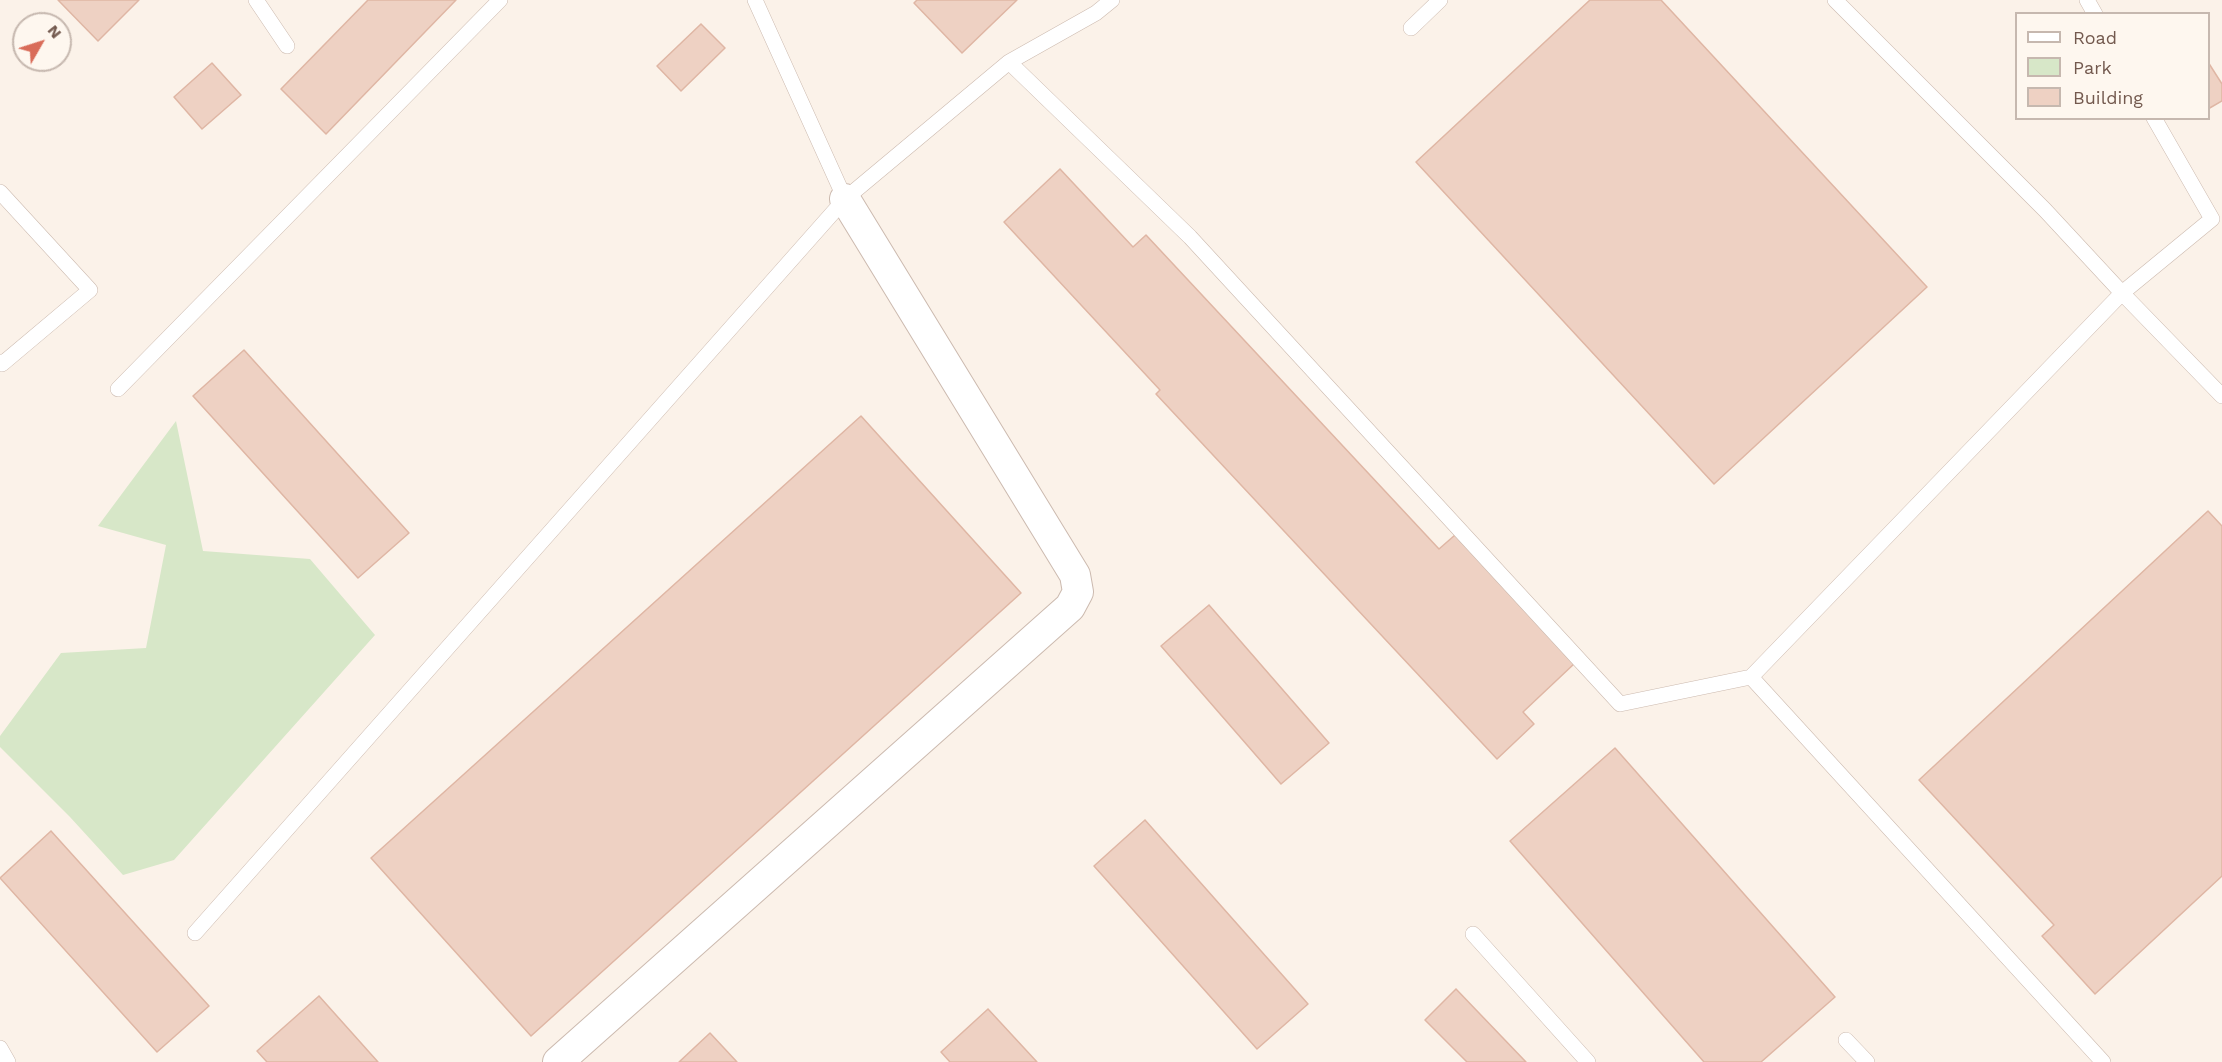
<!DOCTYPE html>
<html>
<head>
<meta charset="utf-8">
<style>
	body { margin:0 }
	#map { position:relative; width:2222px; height:1062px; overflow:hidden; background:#fbf2e9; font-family:"Work Sans",sans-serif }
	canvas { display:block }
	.legend { position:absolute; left:2015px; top:12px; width:195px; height:108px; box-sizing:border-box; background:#fef7ef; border:2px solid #c6b8af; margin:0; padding:8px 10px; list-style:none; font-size:18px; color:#73594e }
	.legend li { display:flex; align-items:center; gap:12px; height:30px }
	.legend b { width:30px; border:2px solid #c6b8af }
	.north { position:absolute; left:12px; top:12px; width:60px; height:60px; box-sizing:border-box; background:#fef7ef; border:2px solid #c6b8af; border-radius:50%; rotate:51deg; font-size:16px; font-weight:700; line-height:24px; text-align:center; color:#73594e }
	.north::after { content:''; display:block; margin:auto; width:21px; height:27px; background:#d96c59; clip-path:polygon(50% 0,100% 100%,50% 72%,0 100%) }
</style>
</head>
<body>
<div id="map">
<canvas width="2222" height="1062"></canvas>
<ul class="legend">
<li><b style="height:8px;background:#fff"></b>Road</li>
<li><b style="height:16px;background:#d7e7c8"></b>Park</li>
<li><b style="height:16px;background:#eed1c3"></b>Building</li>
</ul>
<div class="north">N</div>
</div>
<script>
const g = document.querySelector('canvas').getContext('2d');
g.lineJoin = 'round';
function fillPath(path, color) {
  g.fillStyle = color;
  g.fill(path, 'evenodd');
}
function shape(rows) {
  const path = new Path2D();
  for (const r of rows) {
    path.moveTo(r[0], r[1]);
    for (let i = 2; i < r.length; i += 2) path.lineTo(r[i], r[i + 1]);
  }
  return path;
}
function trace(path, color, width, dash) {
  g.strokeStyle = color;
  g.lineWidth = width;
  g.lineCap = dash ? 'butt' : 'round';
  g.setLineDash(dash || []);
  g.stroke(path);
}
const green = shape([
	[176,421,203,551,310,559,375,635,174,860,123,875,70,817,0,747,0,736,61,653,146,648,166,545,98,526]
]);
const building = shape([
	[58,0,139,0,98,41,58,0],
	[368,0,456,0,326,134,281,89,368,0],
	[917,0,1017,0,962,53,914,3,917,0],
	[1590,0,1661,0,1927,287,1714,484,1416,162,1590,0],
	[701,24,725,48,681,91,657,66,701,24],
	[2208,62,2222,84,2222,101,2208,109,2208,62],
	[212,63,241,95,202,129,174,97,212,63],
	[1060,169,1133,247,1146,235,1439,549,1455,535,1575,663,1523,712,1534,724,1497,759,1156,394,1160,390,1004,222,1060,169],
	[244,350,409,533,358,578,193,396,244,350],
	[861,416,1021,593,531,1036,371,858,861,416],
	[2208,511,2222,526,2222,876,2095,994,2042,936,2054,925,1919,780,2208,511],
	[1209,605,1329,743,1281,784,1161,646,1209,605],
	[1615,748,1835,997,1761,1062,1704,1062,1510,841,1615,748],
	[1145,820,1308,1004,1257,1049,1094,866,1145,820],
	[51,831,209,1006,157,1052,0,878,51,831],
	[1456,989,1526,1062,1467,1062,1425,1020,1456,989],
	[319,996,378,1062,267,1062,257,1051,319,996],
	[988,1009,1037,1062,950,1062,941,1052,988,1009],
	[710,1033,737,1062,679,1062,710,1033]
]);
const lane = shape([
	[256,0,287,46],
	[1835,0,2045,210,2122,293,2222,396],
	[2087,0,2095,14],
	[1411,28,1440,0],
	[1009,62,1096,13,1112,0],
	[0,192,90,290,2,364,0,362],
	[845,199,1009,62,1190,237,1620,704,1751,677,2103,1062],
	[118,389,500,0],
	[1751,677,2122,293,2212,219,2154,118],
	[195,933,845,199,755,0],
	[1473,934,1588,1062],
	[1846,1040,1867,1062],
	[0,1048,8,1062]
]);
const street = shape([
	[558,1062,1070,607,1078,592,1075,575,845,199]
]);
fillPath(green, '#d7e7c8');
fillPath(building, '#eed1c3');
trace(building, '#dfb6a4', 1.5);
trace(lane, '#ccbaaf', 16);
trace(street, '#ccbaaf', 32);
trace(lane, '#fff', 15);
trace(street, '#fff', 30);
</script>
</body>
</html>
